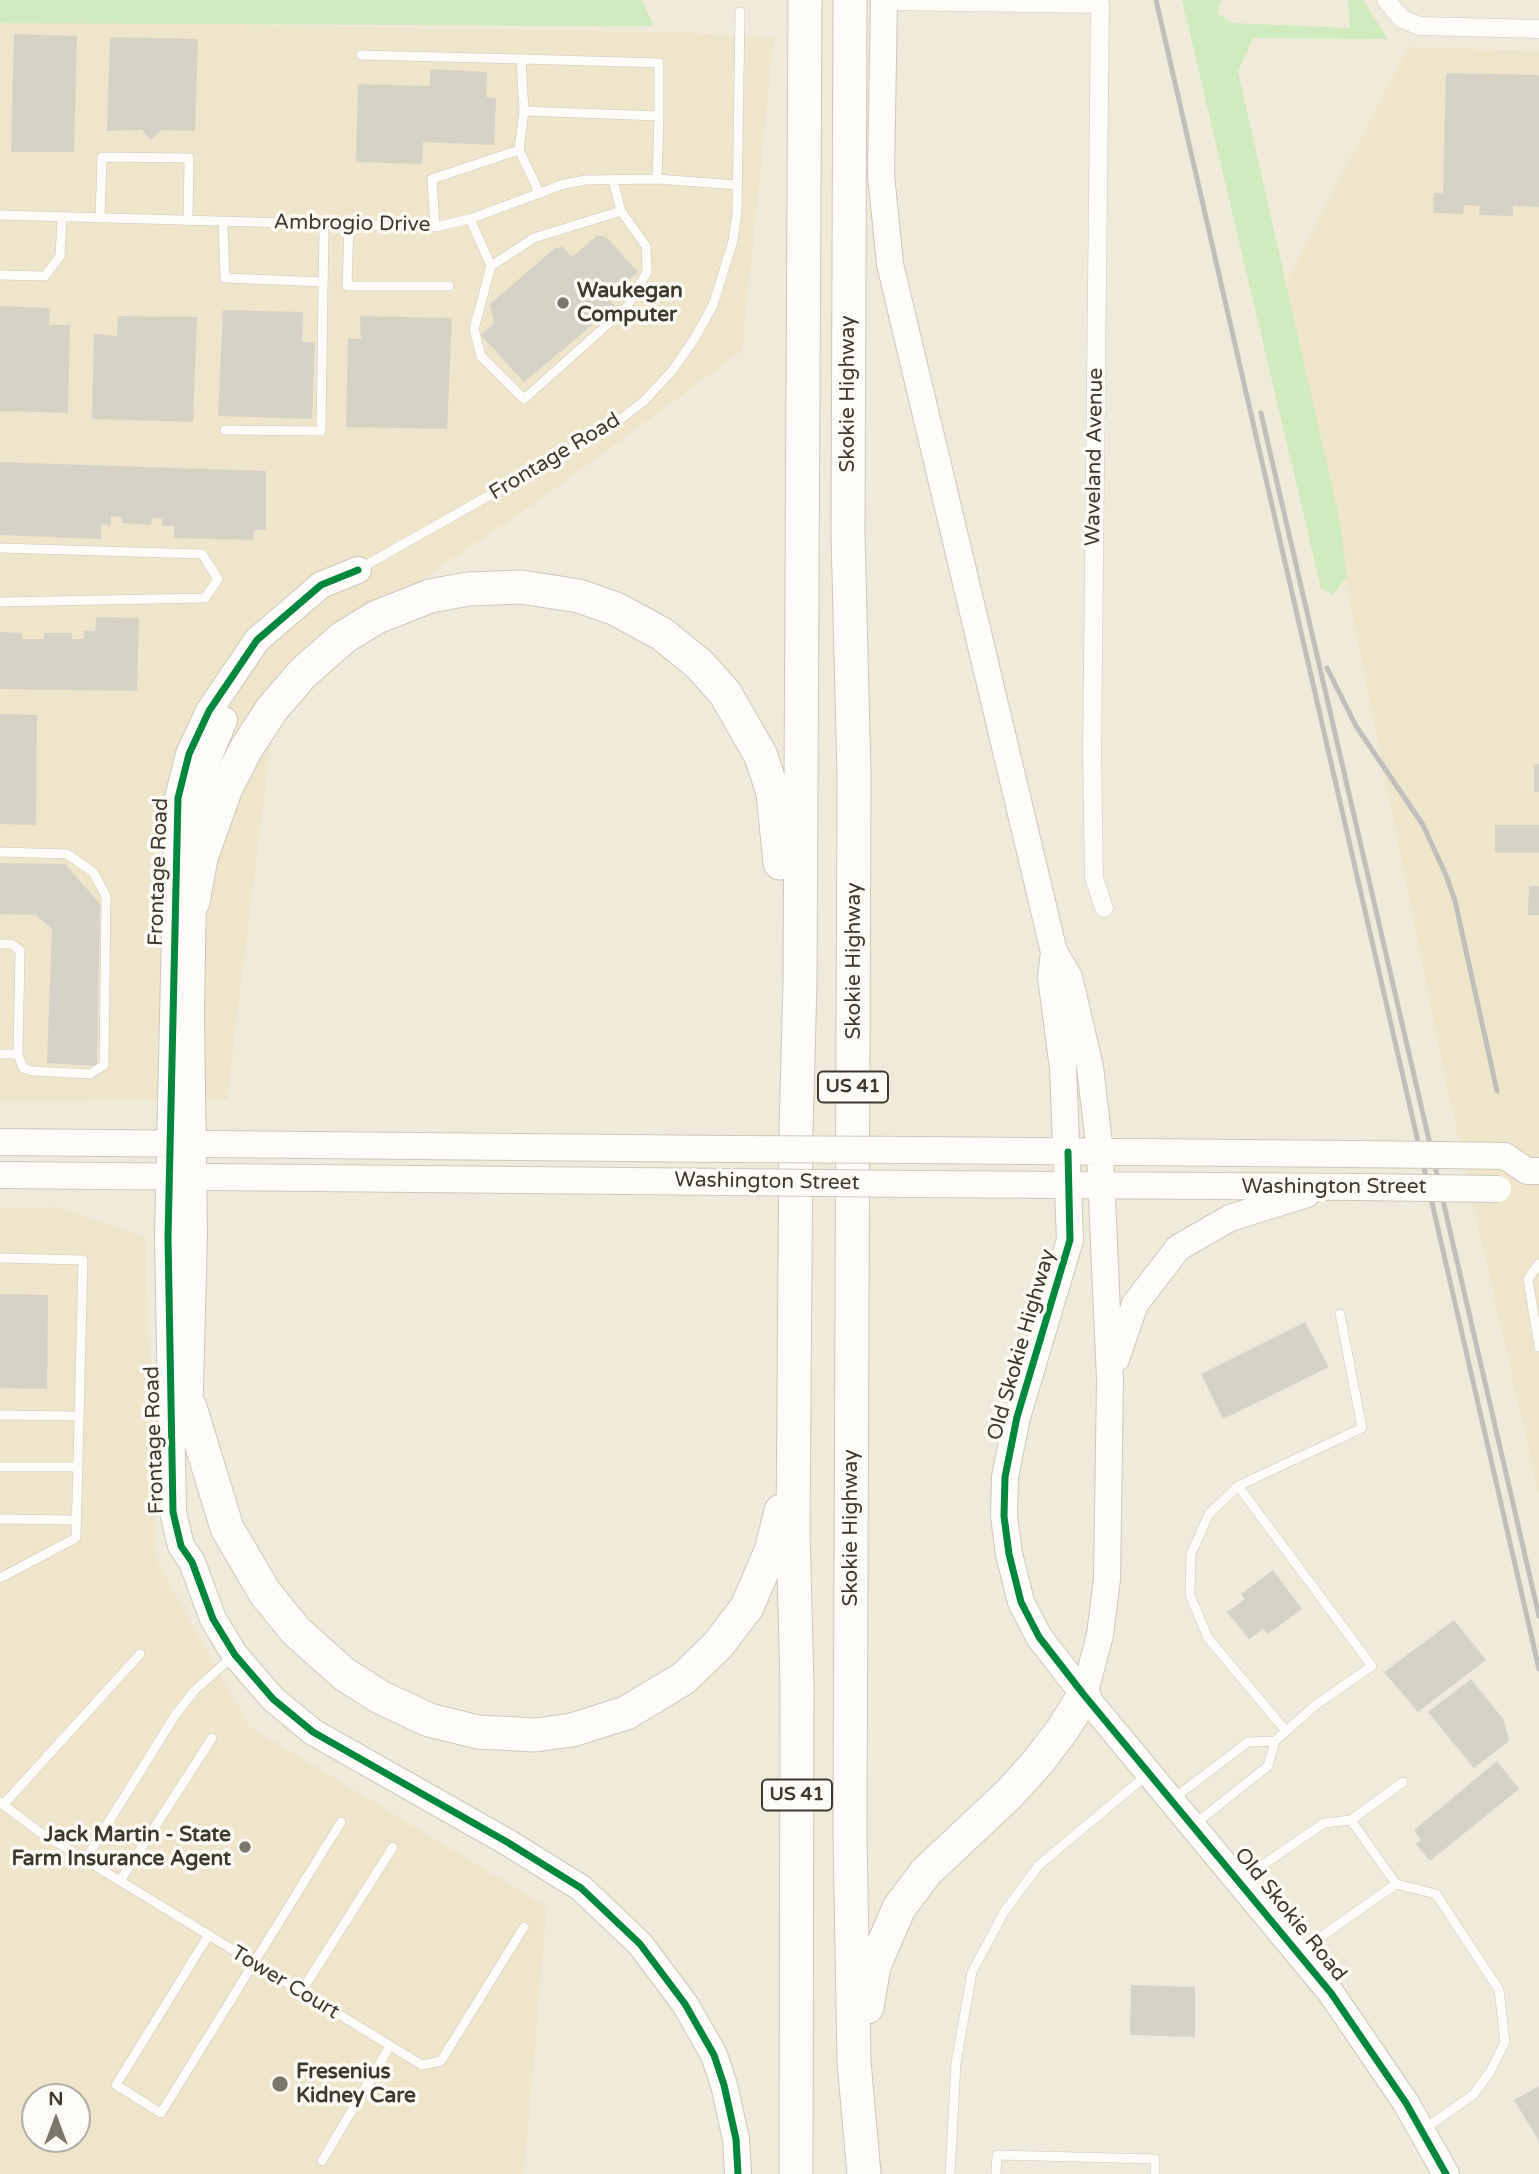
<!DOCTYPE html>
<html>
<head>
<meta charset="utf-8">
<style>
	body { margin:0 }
	#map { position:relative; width:1539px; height:2174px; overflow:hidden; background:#f0eada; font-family:"Varela Round",sans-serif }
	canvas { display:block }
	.north { position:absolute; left:21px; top:2083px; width:70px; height:70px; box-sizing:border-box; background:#fdfbf6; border:2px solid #b0ada6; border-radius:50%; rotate:0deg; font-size:19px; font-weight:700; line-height:28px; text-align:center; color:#3c392e }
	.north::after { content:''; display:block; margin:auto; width:24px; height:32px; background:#7b776a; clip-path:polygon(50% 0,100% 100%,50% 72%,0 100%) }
</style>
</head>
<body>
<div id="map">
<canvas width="1539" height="2174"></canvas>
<div class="north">N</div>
</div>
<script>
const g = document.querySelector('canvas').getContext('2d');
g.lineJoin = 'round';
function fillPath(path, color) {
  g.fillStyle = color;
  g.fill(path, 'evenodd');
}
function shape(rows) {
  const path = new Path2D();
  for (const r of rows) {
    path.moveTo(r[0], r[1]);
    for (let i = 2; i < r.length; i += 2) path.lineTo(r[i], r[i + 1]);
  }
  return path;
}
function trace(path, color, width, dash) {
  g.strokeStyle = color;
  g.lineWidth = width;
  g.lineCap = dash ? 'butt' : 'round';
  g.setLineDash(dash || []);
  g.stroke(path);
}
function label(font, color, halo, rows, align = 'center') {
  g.font = font + ' "Varela Round",sans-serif';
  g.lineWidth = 7;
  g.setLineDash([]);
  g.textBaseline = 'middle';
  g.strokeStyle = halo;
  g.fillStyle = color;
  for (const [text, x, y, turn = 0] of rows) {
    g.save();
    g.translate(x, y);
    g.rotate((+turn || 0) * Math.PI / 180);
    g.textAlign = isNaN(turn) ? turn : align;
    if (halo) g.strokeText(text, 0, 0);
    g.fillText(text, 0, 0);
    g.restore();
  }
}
const built = shape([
	[0,21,694,33,774,38,742,351,541,499,279,676,227,1100,0,1101],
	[1408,47,1539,51,1539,1495,1448,1092,1286,282],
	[59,1207,145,1237,157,1561,250,1727,547,1907,524,2174,0,2174,0,1208],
	[35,2097,77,2097,77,2139,35,2139]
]);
const green = shape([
	[0,0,642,0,654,26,0,23],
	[1182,0,1221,0,1217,13,1231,23,1350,28,1348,0,1363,0,1388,39,1253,38,1238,72,1340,522,1347,577,1333,594,1321,588]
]);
const building = shape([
	[14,34,77,36,74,152,11,152],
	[110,37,198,39,195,131,161,130,151,140,142,130,107,131],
	[430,69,487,72,486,97,496,98,494,145,423,142,422,164,356,162,358,84,430,86],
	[1446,73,1539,75,1539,207,1513,206,1513,216,1479,215,1480,206,1464,205,1463,214,1433,213,1434,193,1443,193],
	[598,235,606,237,638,272,608,298,615,306,524,382,481,335,494,323,490,304,555,248,563,247,572,257],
	[0,306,50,308,49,325,70,325,68,413,0,411],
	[223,310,303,312,302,342,315,342,312,419,218,416],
	[118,316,197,317,193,422,92,419,94,334,117,336],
	[360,316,452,318,447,429,346,427,348,338,361,339],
	[0,462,266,471,266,530,254,530,253,540,174,538,174,526,162,526,162,519,152,518,151,525,122,523,122,517,111,516,111,526,101,524,101,539,0,535],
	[96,617,139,618,137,691,0,689,0,632,22,633,22,639,44,639,44,633,72,633,72,639,84,639,84,630,95,631],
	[0,714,37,715,36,825,0,824],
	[1534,764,1539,764,1539,792,1534,792],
	[1495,825,1539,825,1539,853,1495,853],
	[0,863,65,864,100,904,97,1066,47,1063,52,929,36,915,0,914],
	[1529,886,1539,886,1539,915,1528,915],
	[0,1294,48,1295,47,1389,0,1388],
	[1305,1322,1329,1367,1223,1419,1201,1374],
	[1273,1570,1302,1609,1268,1634,1263,1629,1249,1639,1227,1612,1245,1599,1241,1594],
	[1454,1620,1486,1660,1418,1712,1384,1672],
	[1471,1679,1504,1720,1509,1741,1474,1768,1428,1712],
	[1497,1761,1519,1789,1430,1861,1416,1844,1421,1840,1414,1830],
	[1131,1985,1195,1987,1195,2037,1130,2035],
	[1539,2086,1539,2141,1514,2100]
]);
const lane = shape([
	[361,55,521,59,524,111,519,150,432,179,435,227],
	[521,59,659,63,659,116],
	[524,111,659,116,657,179],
	[519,150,540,194],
	[0,215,435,227,470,219,564,184,586,180,657,179,737,185],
	[100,218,102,157,189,158,188,221],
	[470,219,491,266,474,329,481,356,524,399,627,307,647,272,646,246,621,211,613,180],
	[223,222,225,278,323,282],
	[349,226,347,286,449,286],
	[491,266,534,238,621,211],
	[0,275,45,276,60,256,62,217],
	[225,430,321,431,324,225],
	[0,548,202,554,218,579,205,598,0,602],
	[361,568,612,426,644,401,672,371,695,338,713,305,733,241,737,212,740,12],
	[0,852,67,854,93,872,106,896,104,1065,90,1074,33,1071,23,1068,18,1054],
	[0,944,11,944,20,950,18,1054,0,1054],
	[0,1258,83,1260,76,1538,0,1578],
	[1539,1264,1528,1279,1539,1347],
	[0,1415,79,1416],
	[0,1467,78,1467],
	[0,1519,77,1520],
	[1286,1731,1208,1638,1190,1595,1191,1554,1209,1514,1238,1486,1362,1428,1340,1314],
	[1173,1799,1248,1742,1275,1741],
	[0,1802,38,1831,422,2065,441,2061,524,1927],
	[3,1805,140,1654],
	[1351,1820,1403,1782],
	[1195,1824,1268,1766,1275,1741,1286,1731,1317,1704,1372,1666,1238,1486],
	[85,1860,176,1714,195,1690,233,1656],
	[1241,1880,1324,1823,1351,1820,1396,1884,1301,1951],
	[120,1881,212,1738],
	[1396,1884,1436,1894,1499,1990,1505,2042,1490,2072,1473,2095,1424,2129],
	[208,1936,116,2085,161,2113,341,1822],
	[301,1992,393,1847],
	[322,2161,390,2046],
	[950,2174,956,2063,972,1972,1004,1912,1039,1865,1148,1774],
	[996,2174,997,2155,1155,2159,1155,2174]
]);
const street = shape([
	[1386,0,1402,19,1419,26,1539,29],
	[884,1,1100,4,1092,753,1094,878,1104,908]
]);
const secondary = shape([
	[884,0,881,175,890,264,1054,952,1069,977,1090,1067,1100,1152,1110,1380,1107,1579,1100,1635,1084,1695],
	[358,570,321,585,257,640,209,711,189,754,178,798,168,1237,173,1512,181,1546,192,1562,213,1619,235,1655,273,1699,313,1732,507,1842,581,1888,640,1944,685,2004,714,2055,724,2085,736,2139,738,2174],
	[1054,952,1051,977,1063,1068,1070,1240,1017,1417,1005,1477,1004,1516,1009,1554,1021,1602,1039,1637,1084,1695,1331,1993,1406,2103,1446,2174],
	[0,1142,729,1149],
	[919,1150,1351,1154],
	[1441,1155,1505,1156,1527,1171,1539,1171],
	[0,1175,729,1182],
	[916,1184,1360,1187],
	[1116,1359,1135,1304,1178,1248,1230,1218,1307,1194],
	[189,1426,194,1233,191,1016,194,821,207,761,224,720]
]);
const highway = shape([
	[850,0,848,533,854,776,850,1834,854,2062,864,2174],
	[193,902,201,858,226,788,246,749,272,709,303,673,344,637,377,617,430,596,468,589,521,587,579,596,616,609,662,634,699,664,725,693,761,756,773,793,780,863],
	[190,1407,227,1528,265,1593,296,1631,344,1674,380,1697,429,1720,478,1732,535,1735,572,1730,626,1713,684,1678,718,1645,747,1607,771,1551,781,1511],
	[867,2007,874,1966,899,1908,926,1872,1009,1794,1038,1762,1063,1729,1084,1695],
	[796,2174,797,1685,793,1531,796,1131,800,982,805,0]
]);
const rail = shape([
	[1156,0,1539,1669],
	[1261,413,1539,1616],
	[1327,668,1356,726,1423,825,1446,875,1455,901,1497,1091]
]);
const secondaryBridge = shape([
	[729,1149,919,1150],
	[1351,1154,1441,1155],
	[729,1182,916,1184],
	[1360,1187,1498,1189]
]);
const cycleway = shape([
	[358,570,321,585,257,640,209,711,189,754,178,798,168,1237,173,1512,181,1546,192,1562,213,1619,235,1655,273,1699,313,1732,507,1842,581,1888,640,1944,685,2004,714,2055,724,2085,736,2139,738,2174],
	[1068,1152,1070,1240,1017,1417,1005,1477,1004,1516,1009,1554,1021,1602,1039,1637,1084,1695,1331,1993,1406,2103,1446,2174]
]);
const markers = [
	[563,303,7,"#7b776a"],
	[245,1847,7,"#7b776a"],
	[280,2084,9,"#7b776a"]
];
const shields = [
	[853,1087,70],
	[797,1795,70]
];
const shieldNames = [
	["US 41",853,1087],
	["US 41",797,1795]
];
const streetNames = [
	["Ambrogio Drive",352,224,1],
	["Skokie Highway",848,394,-90],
	["Frontage Road",555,457,-31],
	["Waveland Avenue",1095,457,-89],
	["Frontage Road",159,872,-88],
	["Skokie Highway",854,961,-90],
	["Washington Street",767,1182,1],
	["Washington Street",1334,1187],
	["Old Skokie Highway",1022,1345,-74],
	["Frontage Road",155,1440,-92],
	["Skokie Highway",851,1528,-90],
	["Old Skokie Road",1290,1915,51],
	["Tower Court",285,1983,31]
];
const poiNames = [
	["Waukegan",577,291],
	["Computer",577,315],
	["Jack Martin - State",231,1835,"right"],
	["Farm Insurance Agent",231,1859,"right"],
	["Fresenius",296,2072],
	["Kidney Care",296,2096]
];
fillPath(built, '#eee5cb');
fillPath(green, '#d0ebbd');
fillPath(building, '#d6d2c6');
trace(lane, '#cdc8bc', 10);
trace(street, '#cdc8bc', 19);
trace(secondary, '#cdc8bc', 28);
trace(highway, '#cdc8bc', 35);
trace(lane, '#fdfcf9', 9);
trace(street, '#fdfcf9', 18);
trace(secondary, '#fdfcf9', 26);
trace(highway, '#fdfcf9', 33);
trace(rail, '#c0bfbb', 5);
trace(secondaryBridge, '#cdc8bc', 28, []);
trace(secondaryBridge, '#fdfcf9', 26);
trace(cycleway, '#00873e', 7);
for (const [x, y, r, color] of markers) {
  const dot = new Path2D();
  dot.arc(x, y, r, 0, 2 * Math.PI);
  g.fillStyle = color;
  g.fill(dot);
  trace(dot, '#fdfbf6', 2.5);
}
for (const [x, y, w] of shields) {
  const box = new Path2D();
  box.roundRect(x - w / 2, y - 15.5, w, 31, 5);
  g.fillStyle = '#fdfbf6';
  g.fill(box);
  trace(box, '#3c392e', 2);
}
label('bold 19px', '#3c392e', null, shieldNames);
label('21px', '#3c392e', '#fdfbf6', streetNames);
label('bold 21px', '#3c392e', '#fdfbf6', poiNames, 'left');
</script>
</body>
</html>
